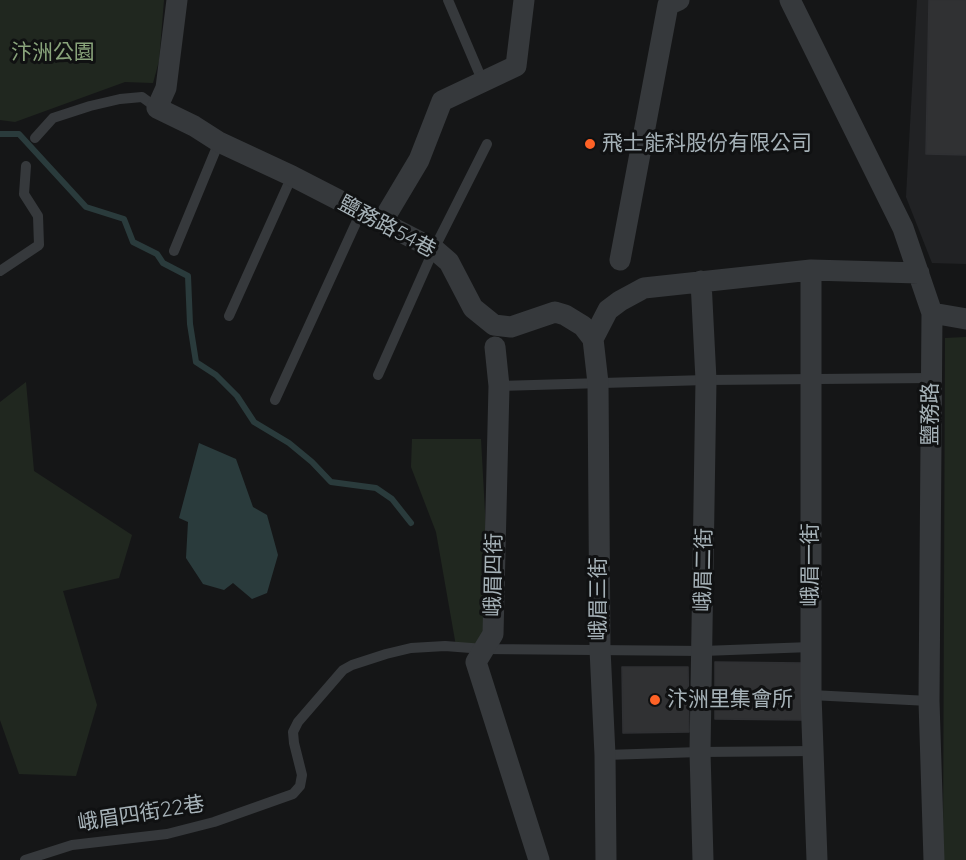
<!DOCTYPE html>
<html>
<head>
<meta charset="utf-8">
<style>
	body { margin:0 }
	canvas { display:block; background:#151617 }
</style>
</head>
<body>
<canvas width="966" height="860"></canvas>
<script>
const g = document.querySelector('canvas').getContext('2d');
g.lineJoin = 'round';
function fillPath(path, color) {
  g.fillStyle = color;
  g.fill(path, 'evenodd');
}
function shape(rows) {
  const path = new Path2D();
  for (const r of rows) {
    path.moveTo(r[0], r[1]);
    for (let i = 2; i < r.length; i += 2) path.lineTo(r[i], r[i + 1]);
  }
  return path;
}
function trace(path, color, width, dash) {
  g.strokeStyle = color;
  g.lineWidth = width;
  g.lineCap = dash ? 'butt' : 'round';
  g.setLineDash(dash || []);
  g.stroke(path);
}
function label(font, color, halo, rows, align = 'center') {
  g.font = font + ' Quicksand,"Noto Sans TC",sans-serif';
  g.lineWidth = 6;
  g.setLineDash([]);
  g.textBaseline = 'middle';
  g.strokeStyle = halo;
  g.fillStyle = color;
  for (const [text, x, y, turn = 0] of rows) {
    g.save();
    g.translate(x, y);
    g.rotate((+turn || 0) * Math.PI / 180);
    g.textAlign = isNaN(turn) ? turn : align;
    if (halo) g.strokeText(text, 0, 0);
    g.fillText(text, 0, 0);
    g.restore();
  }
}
const built = shape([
	[917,0,966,0,966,264,932,263,906,197]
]);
const green = shape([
	[0,0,164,0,159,61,153,83,125,82,15,122,0,120],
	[966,337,966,860,943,860,945,338],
	[26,382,34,471,132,535,119,578,63,591,97,705,76,776,19,774,0,720,0,402],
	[412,439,481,439,492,642,456,646,436,532,411,467]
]);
const water = shape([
	[199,443,236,459,253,507,267,515,278,555,267,593,252,599,233,583,224,590,203,584,186,558,188,522,179,518]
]);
const stream = shape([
	[0,134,19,134,86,207,124,219,133,242,157,254,163,263,188,276,190,324,196,362,216,375,237,396,254,422,289,443,312,462,331,482,376,488,392,499,411,523]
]);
const building = shape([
	[929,0,966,0,966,155,926,154,929,0],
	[715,662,803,663,803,720,715,719,715,662],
	[622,667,688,667,689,732,623,733,622,667]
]);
const service = shape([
	[448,0,483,82],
	[35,138,53,118,90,106,120,99,142,97,157,108],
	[174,251,219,142],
	[0,271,39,245,38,216,24,194,26,166],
	[229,316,292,176],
	[378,375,434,249,487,144],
	[499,386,706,380,931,378],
	[275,400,361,212],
	[811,695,929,701],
	[605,755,700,752,814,751],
	[25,860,72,845,167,834,214,822,293,794,300,786,302,775,294,743,293,732,298,722,343,670,352,665,386,654,411,648,445,646,484,649,703,651,811,647]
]);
const minor = shape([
	[177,0,166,88,157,108,194,126,219,142,292,176,434,249,449,262,473,308,494,325,511,327,555,312,565,315,583,326,593,339,608,310,620,301,644,288,811,270,919,273],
	[790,0,903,228,932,313,929,701,934,860],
	[382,222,419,160,442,101,516,66,524,0],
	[620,260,668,5,679,0],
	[811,270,811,695,817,860],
	[701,281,706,380,700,752,703,860],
	[932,313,966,319],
	[593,339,598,383,600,649,605,755,606,860],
	[495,347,499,386,493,634,476,662,539,860]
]);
const markers = [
	[590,144,6,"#fe6226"],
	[655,700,6,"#fe6226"]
];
const parkNames = [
	["汴洲公園",53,53]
];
const poiNames = [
	["飛士能科股份有限公司",602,144],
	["汴洲里集會所",667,700]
];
const streetNames = [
	["鹽務路54巷",387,227,28],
	["鹽務路",931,414,-90],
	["峨眉一街",811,565,-90],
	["峨眉二街",704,570,-89],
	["峨眉四街",494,575,-89],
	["峨眉三街",599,599,-90],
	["峨眉四街22巷",141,814,-9]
];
fillPath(built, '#212224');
fillPath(green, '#20271f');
fillPath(water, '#2a3b3c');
trace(stream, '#2a3b3c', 6);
fillPath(building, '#303133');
trace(building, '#2f3033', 1.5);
trace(service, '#36393c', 10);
trace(minor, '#36393c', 21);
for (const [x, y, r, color] of markers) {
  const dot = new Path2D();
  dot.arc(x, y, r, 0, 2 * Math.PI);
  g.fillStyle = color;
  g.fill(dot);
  trace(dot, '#101112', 2);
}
label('21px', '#89a47b', '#101112', parkNames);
label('21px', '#a6b2b8', '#101112', poiNames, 'left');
label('21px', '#a6b2b8', '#101112', streetNames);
</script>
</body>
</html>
